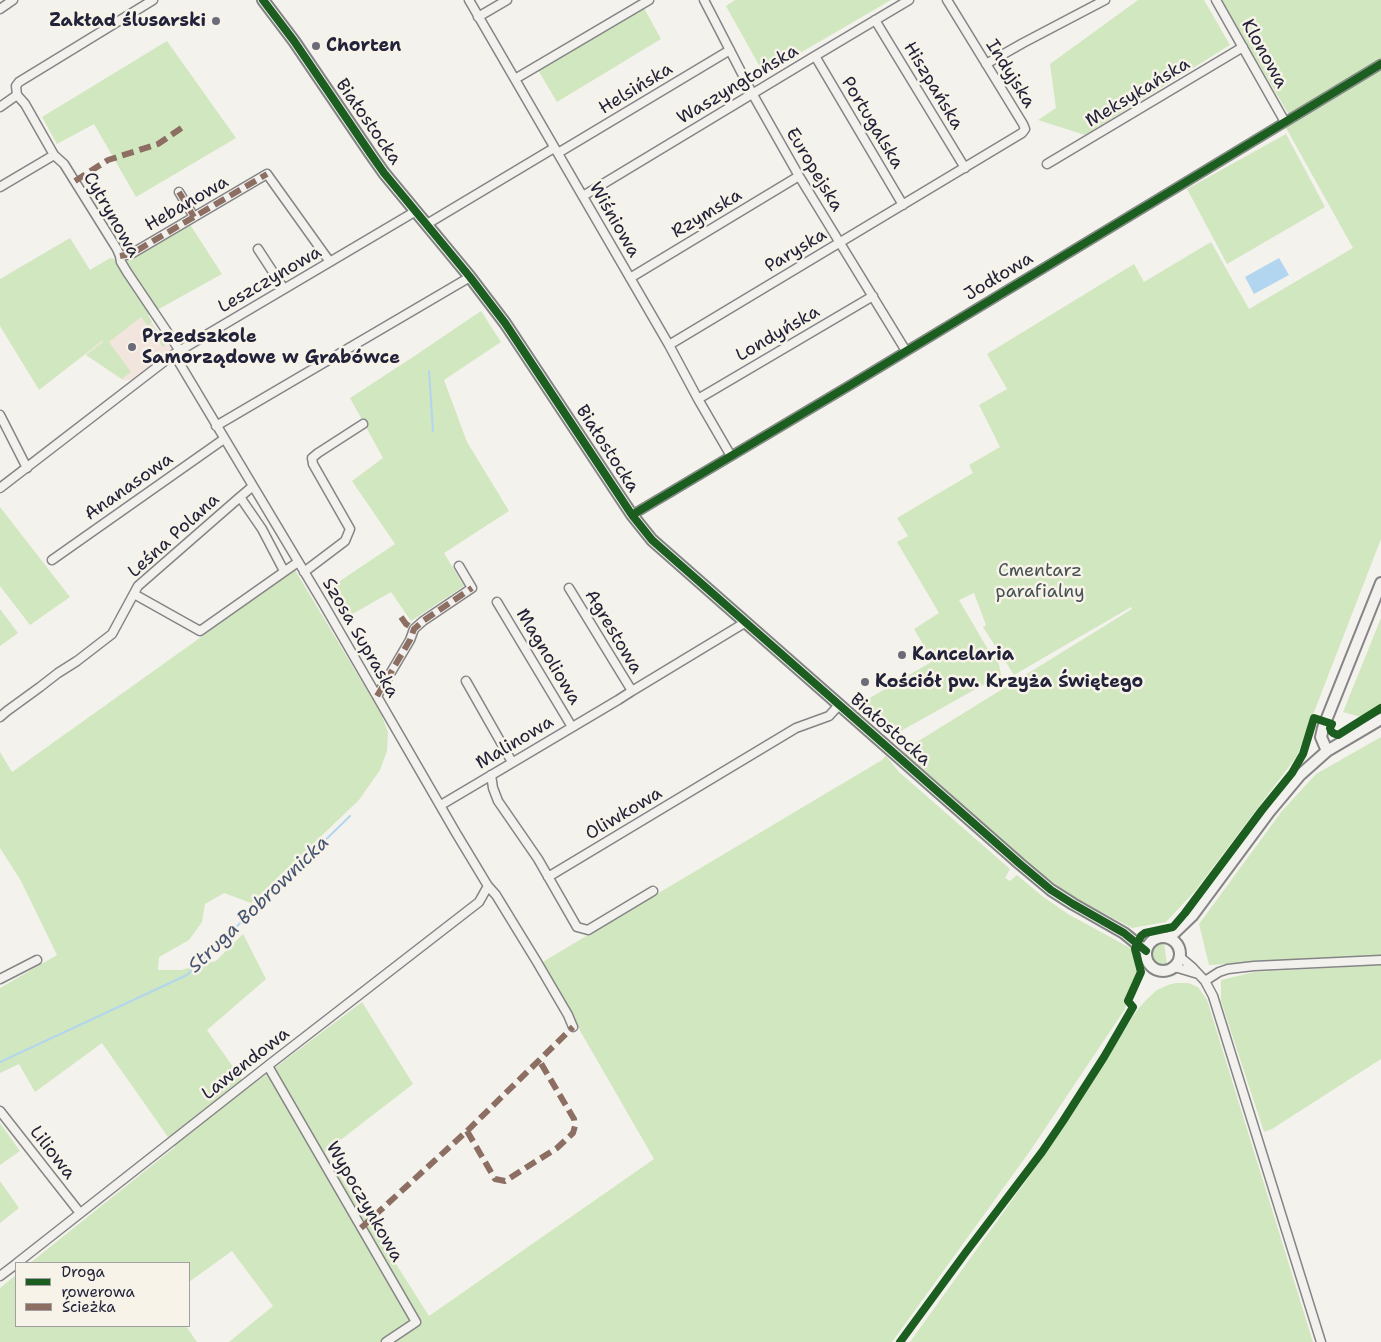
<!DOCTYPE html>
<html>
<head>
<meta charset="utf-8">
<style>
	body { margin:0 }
	#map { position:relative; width:1381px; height:1342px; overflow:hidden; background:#f4f2ec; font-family:"Shantell Sans",sans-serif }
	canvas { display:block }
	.legend { position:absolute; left:15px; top:1262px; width:175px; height:65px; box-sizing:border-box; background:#f7f3e8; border:1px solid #a29fa3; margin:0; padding:6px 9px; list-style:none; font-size:15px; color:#22223b }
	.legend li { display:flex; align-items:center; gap:10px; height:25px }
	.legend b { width:25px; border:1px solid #a29fa3 }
</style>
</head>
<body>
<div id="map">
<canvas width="1381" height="1342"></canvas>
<ul class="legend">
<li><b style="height:6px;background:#1b5e20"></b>Droga rowerowa</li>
<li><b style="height:6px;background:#8d6e63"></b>Ścieżka</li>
</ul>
</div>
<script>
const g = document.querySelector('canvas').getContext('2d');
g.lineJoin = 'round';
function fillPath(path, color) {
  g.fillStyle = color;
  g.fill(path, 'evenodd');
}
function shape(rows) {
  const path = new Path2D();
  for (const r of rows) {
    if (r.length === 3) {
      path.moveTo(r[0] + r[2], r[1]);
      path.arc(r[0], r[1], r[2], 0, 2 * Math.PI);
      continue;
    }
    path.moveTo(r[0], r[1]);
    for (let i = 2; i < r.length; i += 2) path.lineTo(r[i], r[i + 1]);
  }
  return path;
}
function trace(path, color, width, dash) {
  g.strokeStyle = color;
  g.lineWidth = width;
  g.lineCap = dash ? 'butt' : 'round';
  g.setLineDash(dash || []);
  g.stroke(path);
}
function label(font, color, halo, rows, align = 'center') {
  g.font = font + ' "Shantell Sans",sans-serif';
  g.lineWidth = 5;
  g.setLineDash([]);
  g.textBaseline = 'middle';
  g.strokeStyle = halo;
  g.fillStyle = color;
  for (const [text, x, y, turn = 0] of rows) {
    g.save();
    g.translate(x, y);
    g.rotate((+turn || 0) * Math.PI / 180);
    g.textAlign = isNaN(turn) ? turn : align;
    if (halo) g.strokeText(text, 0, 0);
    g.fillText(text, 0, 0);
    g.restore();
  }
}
const built = shape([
	[143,310,172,350,132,380,122,380,85,354]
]);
const green = shape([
	[735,0,891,0,764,74,726,6],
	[1138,0,1204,0,1230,45,1085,135,1038,120,1056,108,1050,64],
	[1221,0,1381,0,1381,59,1289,115],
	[644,8,661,39,557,102,538,70],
	[167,41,236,138,136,197,94,124,57,144,42,117],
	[1381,68,1381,539,1297,756,1195,891,1166,922,1132,928,1076,899,1028,864,899,753,1132,609,1131,607,1014,675,983,627,986,625,974,593,959,600,986,646,999,664,1001,675,999,681,996,685,992,680,890,737,856,706,933,661,914,629,939,613,897,542,908,536,897,518,973,473,969,465,1000,447,979,405,1007,389,987,354,1134,264,1144,282,1211,242,1249,309,1353,248,1285,126],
	[1286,134,1325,207,1227,264,1187,189],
	[189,223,222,274,148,315,152,322,148,326,141,317,109,342,131,372,122,379,86,355,103,342,102,341,39,390,0,326,0,279,70,238,90,270,110,258,116,259,118,264],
	[481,311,501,342,444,380,467,442,509,511,444,553,464,586,411,621,391,592,342,620,325,591,395,544,352,481,383,458,350,398,410,359],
	[152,325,166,344,163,347,156,337,154,338,151,335,153,333,149,327],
	[0,507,70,597,30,625,0,586],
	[295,570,381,714,388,732,387,751,380,770,359,800,251,903,224,893,205,904,202,922,189,940,159,957,158,970,181,970,216,961,243,934,266,979,207,1030,248,1088,362,1002,413,1084,325,1152,429,1316,654,1159,541,963,882,760,886,756,899,772,1010,869,1005,878,1010,881,1017,875,1042,896,1068,914,1132,949,1134,952,1139,972,1127,1000,1125,1009,1030,1151,892,1342,229,1342,273,1306,232,1251,189,1282,189,1263,30,1263,175,1147,102,1043,35,1092,19,1064,0,1073,0,988,57,955,21,881,0,848,0,752,12,772],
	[0,609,18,633,0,646],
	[1381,618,1381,705,1361,717,1343,712],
	[1381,737,1381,956,1209,965,1199,924,1282,811,1316,774],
	[1161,942,1164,942,1167,966,1163,966,1155,964,1151,958,1151,949,1157,943],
	[1381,965,1381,1059,1272,1129,1264,1132,1221,1001,1221,980,1254,972],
	[1176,983,1188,983,1198,987,1207,1000,1313,1342,910,1342,1041,1160,1135,1013,1146,1000,1157,990,1168,985],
	[0,1123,20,1151,0,1165],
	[0,1181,19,1208,0,1223],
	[16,1275,16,1326,186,1326,197,1342,0,1342,0,1288]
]);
const water = shape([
	[1279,258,1289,275,1254,294,1245,277]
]);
const stream = shape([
	[429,371,433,431],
	[0,1062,187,975,350,816]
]);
const minor = shape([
	[469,0,669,345,698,399,731,456],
	[704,0,752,93,799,176,906,351],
	[1216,0,1285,122],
	[0,9,13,0],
	[478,17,507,0],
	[875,20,965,168],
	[815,56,903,205],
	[986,64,1023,43,1105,0],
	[515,79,649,0],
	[17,95,25,104,54,155,64,164,117,249,120,256,121,262,127,272,180,351],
	[17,95,16,86,19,82,153,0],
	[0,107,17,95],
	[558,153,730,50],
	[1047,164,1243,47],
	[0,187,54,155],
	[179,192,194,217],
	[583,196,815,56,909,0],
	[427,224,554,148],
	[258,249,284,289],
	[120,256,131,254,267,174,330,262],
	[630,278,799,176],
	[669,345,1022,133,1025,129,1023,124,947,0],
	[174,354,323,603,456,833,488,886,496,895,537,962,568,1015,573,1027],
	[698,399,873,296],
	[0,415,27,468],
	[216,426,470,277],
	[253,486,240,497,262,529,284,571],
	[0,488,174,354,416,211],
	[632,515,852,384,1381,64],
	[52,560,224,439],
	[304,572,345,541,350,529,313,464,312,458,318,453,363,424],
	[569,588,632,691],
	[134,594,200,631,298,562],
	[497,602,572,727],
	[466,681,512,762],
	[377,696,410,640,414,629,423,621,472,588,459,566],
	[0,717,7,711,40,687,58,673,77,661,112,634,138,586,240,497],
	[491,775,493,788,498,801,538,859,577,927,588,930,653,891],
	[441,805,618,700,632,691,746,622],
	[548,877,796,728,829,716,839,705],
	[1180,957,1192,967,1205,981,1213,996,1321,1342],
	[1172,968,1178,968,1198,974],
	[0,979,37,960],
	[1205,981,1219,972,1228,969,1254,966,1381,960],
	[268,1066,416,1322,386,1342],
	[0,1111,80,1213],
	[17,1263,270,1064,479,902,488,886],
	[0,1276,16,1264]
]);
const tertiary = shape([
	[263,0,294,41,370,153,384,173,470,277,505,323,632,515,652,540,1020,864,1051,890,1073,904,1124,933,1146,951],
	[1327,751,1321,737,1323,728,1381,583],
	[1163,954,17],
	[1169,938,1192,916,1269,812,1300,775,1327,751,1381,719]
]);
const quiet = shape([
	[75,181,108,160,158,144,183,127],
	[179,192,194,217],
	[120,256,131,254,267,174],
	[401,617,406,624,414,629],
	[377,696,410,640,414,629,423,621,472,588],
	[467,1131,495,1179,505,1181,557,1148,573,1133,575,1126,574,1119,539,1060],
	[361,1228,467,1131,573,1027]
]);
const cycleway = shape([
	[263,0,294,41,370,153,384,173,470,277,505,323,632,515,652,540,1020,864,1051,890,1073,904,1124,933,1146,951],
	[632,515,852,384,1381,64],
	[900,1342,966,1252,1042,1152,1063,1121,1104,1057,1133,1007,1128,1001,1141,972,1135,949,1136,946,1141,936,1145,933,1173,927,1185,913,1262,810,1292,773,1303,754,1314,718,1332,724,1330,728,1331,731,1333,733,1338,735,1381,708]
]);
const markers = [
	[216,21,5,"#6c6b79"],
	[316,46,5,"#6c6b79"],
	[132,347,5,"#6c6b79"],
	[902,655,5,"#6c6b79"],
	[865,682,5,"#6c6b79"]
];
const poiNames = [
	["Zakład ślusarski",206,21,"right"],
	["Chorten",326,46],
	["Przedszkole",142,337],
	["Samorządowe w Grabówce",142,358],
	["Kancelaria",912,655],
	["Kościół pw. Krzyża Świętego",875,682]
];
const streetNames = [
	["Klonowa",1264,54,61],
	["Indyjska",1010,74,58],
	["Waszyngtońska",738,85,-31],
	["Hiszpańska",933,86,59],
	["Helsińska",636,89,-31],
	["Meksykańska",1138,93,-31],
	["Białostocka",368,122,55],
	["Portugalska",872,123,59],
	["Europejska",814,170,59],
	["Hebanowa",187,204,-30],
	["Rzymska",707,214,-31],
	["Cytrynowa",111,215,60],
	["Wiśniowa",614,220,60],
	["Paryska",796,251,-31],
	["Jodłowa",999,277,-31],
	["Leszczynowa",270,280,-30],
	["Londyńska",778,334,-30],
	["Białostocka",607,449,57],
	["Ananasowa",129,487,-35],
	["Leśna Polana",174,536,-42],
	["Agrestowa",613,632,59],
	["Szosa Supraska",360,638,60],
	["Magnoliowa",548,657,59],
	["Białostocka",890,730,41],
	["Malinowa",515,743,-31],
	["Oliwkowa",624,814,-31],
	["Lawendowa",246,1064,-38],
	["Liliowa",52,1153,52],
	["Wypoczynkowa",364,1202,60]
];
const parkNames = [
	["Cmentarz",1040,571],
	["parafialny",1040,592]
];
const waterNames = [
	["Struga Bobrownicka",259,905,-44]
];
fillPath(built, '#f2e5dd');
fillPath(green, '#d1e7bf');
fillPath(water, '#b2d5f0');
trace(stream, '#b2d5f0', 2);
trace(minor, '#858486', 11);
trace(tertiary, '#858486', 14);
trace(minor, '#f2f1ed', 8);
trace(tertiary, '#f2f1ed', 10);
trace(quiet, '#8d6e63', 6, [12, 6]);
trace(cycleway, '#1b5e20', 8);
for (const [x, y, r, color] of markers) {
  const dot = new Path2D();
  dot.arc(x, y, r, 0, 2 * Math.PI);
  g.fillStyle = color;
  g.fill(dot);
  trace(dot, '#f7f3e8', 2);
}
label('bold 18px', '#22223b', '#f7f3e8', poiNames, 'left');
label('18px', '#22223b', '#f7f3e8', streetNames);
label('18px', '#465153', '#f7f3e8', parkNames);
label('italic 19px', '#455472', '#f7f3e8', waterNames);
</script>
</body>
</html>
